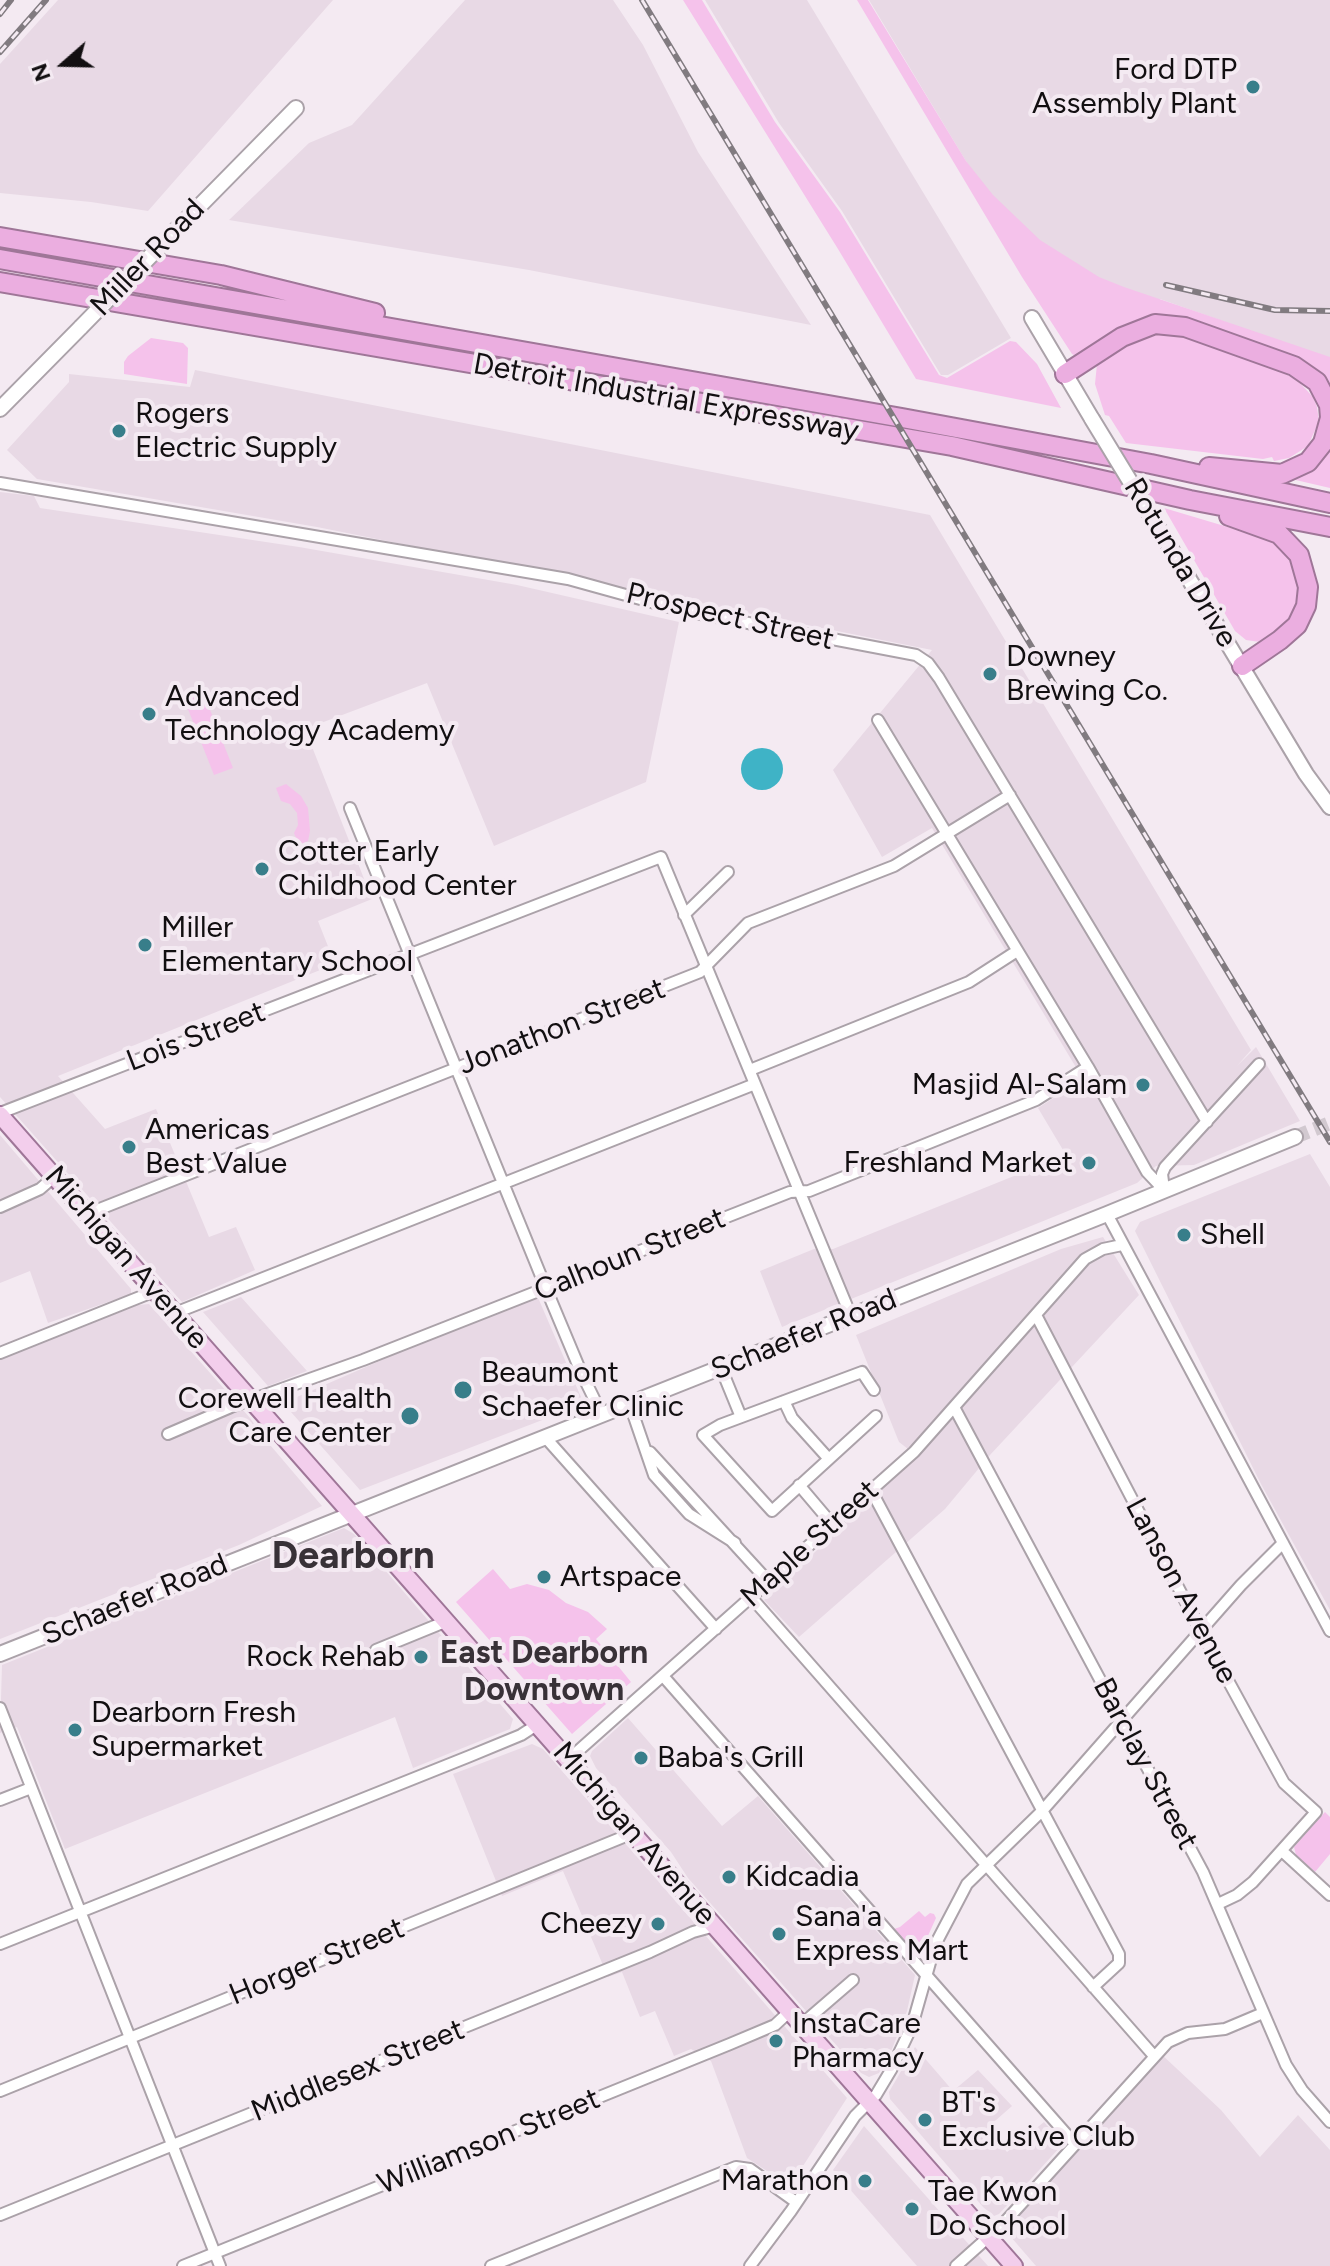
<!DOCTYPE html>
<html>
<head>
<meta charset="utf-8">
<style>
	body { margin:0 }
	#map { position:relative; width:1330px; height:2266px; overflow:hidden; background:#f4eaf2; font-family:Figtree,sans-serif }
	canvas { display:block }
	.north { position:absolute; left:24px; top:24px; width:80px; height:80px; -webkit-text-stroke:6px #f4eaf2; paint-order:stroke; rotate:250deg; font-size:22px; font-weight:700; line-height:32px; text-align:center; color:#120f11 }
	.north::after { content:''; display:block; margin:auto; width:28px; height:36px; background:#120f11; clip-path:polygon(50% 0,100% 100%,50% 72%,0 100%) }
</style>
</head>
<body>
<div id="map">
<canvas width="1330" height="2266"></canvas>
<div class="north">N</div>
</div>
<script>
const g = document.querySelector('canvas').getContext('2d');
g.lineJoin = 'round';
function fillPath(path, color) {
  g.fillStyle = color;
  g.fill(path, 'evenodd');
}
function shape(rows) {
  const path = new Path2D();
  for (const r of rows) {
    if (r.length === 3) {
      path.moveTo(r[0] + r[2], r[1]);
      path.arc(r[0], r[1], r[2], 0, 2 * Math.PI);
      continue;
    }
    path.moveTo(r[0], r[1]);
    for (let i = 2; i < r.length; i += 2) path.lineTo(r[i], r[i + 1]);
  }
  return path;
}
function trace(path, color, width, dash) {
  g.strokeStyle = color;
  g.lineWidth = width;
  g.lineCap = dash ? 'butt' : 'round';
  g.setLineDash(dash || []);
  g.stroke(path);
}
function label(font, color, halo, rows, align = 'center') {
  g.font = font + ' Figtree,sans-serif';
  g.lineWidth = 8;
  g.setLineDash([]);
  g.textBaseline = 'middle';
  g.strokeStyle = halo;
  g.fillStyle = color;
  for (const [text, x, y, turn = 0] of rows) {
    g.save();
    g.translate(x, y);
    g.rotate((+turn || 0) * Math.PI / 180);
    g.textAlign = isNaN(turn) ? turn : align;
    if (halo) g.strokeText(text, 0, 0);
    g.fillText(text, 0, 0);
    g.restore();
  }
}
const built = shape([
	[58,0,333,0,148,211,91,202,0,193,0,64],
	[465,0,613,0,643,45,698,152,811,325,529,270,229,220,309,143,352,125],
	[705,0,807,0,1011,338,948,375,941,375,842,211,779,123],
	[869,0,1330,0,1330,359,1160,299,1079,349],
	[195,370,930,515,1251,1050,1237,1066,1256,1047,1300,1121,1194,1165,1156,1166,1137,1183,782,1327,760,1271,814,1249,833,1249,1066,1155,1038,1108,1083,1079,932,828,882,857,833,770,932,650,317,527,37,479,7,450,69,382,69,374,190,387],
	[0,492,34,496,40,508,299,547,517,585,679,622,646,782,494,846,427,683,305,729,372,899,318,921,335,964,58,1076,105,1129,156,1109,209,1237,236,1227,255,1270,182,1302,0,1097],
	[0,1135,131,1289,131,1294,48,1323,30,1271,0,1283],
	[1310,1154,1330,1187,1330,1610,1261,1484,1135,1231,1140,1222],
	[1103,1237,1139,1295,990,1455,945,1509,799,1637,764,1600,917,1456,899,1442,856,1335,1061,1249],
	[536,1293,584,1404,360,1490,283,1403],
	[241,1297,307,1371,268,1386,203,1312],
	[149,1304,250,1418,265,1439,322,1506,239,1545,0,1639,0,1360,138,1305],
	[344,1528,354,1534,513,1719,510,1729,413,1768,395,1717,65,1849,17,1727,0,1733,2,1665],
	[628,1718,722,1826,758,1796,915,1975,907,2011,890,2054,879,2073,869,2077,861,2073,688,1878,671,1852,596,1768,590,1756,592,1751],
	[532,1744,543,1749,847,2098,790,2186,747,2158,711,2061,691,2049,674,2056,655,2011,640,2017,622,1972,608,1977,563,1871,502,1896,453,1774],
	[915,2047,953,2091,978,2070,1012,2106,987,2128,1007,2152,1044,2122,1059,2139,1061,2146,999,2214,994,2216,983,2207,890,2099,889,2092],
	[1160,2053,1221,2110,1260,2157,1298,2115,1330,2150,1330,2266,1036,2266,1004,2229],
	[864,2126,988,2266,917,2266,833,2170]
]);
const green = shape([
	[683,0,702,0,775,122,840,212,939,375,947,378,1010,341,1016,342,1037,364,1061,408,916,379,838,249],
	[857,0,868,0,966,161,993,195,1040,240,1099,277,1124,287,1330,357,1330,390,1296,358,1175,316,1161,316,1076,356,1072,354,1022,277],
	[1169,331,1278,366,1278,370,1297,380,1313,397,1317,407,1319,421,1308,446,1289,458,1274,461,1272,457,1263,459,1126,443,1109,416,1105,415,1095,384,1097,364,1106,356,1146,334],
	[151,338,183,343,188,348,187,384,124,374,124,362,128,356],
	[1330,446,1330,488,1287,478],
	[1164,508,1268,539,1285,552,1296,574,1297,588,1297,603,1285,624,1269,639,1260,642,1246,640,1235,631],
	[203,692,233,768,214,775,184,699],
	[286,784,301,796,308,808,310,831,308,841,299,845,294,833,298,825,297,813,290,804,281,801,276,788],
	[493,1569,510,1589,527,1584,549,1590,566,1603,588,1612,607,1629,596,1639,631,1682,572,1734,456,1602],
	[1325,1812,1330,1817,1330,1854,1315,1872,1296,1855,1294,1847],
	[919,1911,925,1917,930,1913,934,1914,936,1918,922,1949,914,1951,894,1929,900,1927]
]);
const water = shape([
	[762,769,21]
]);
const secondaryTunnel = shape([
	[1295,1137,1330,1123]
]);
const minor = shape([
	[0,483,568,579,680,610,916,655,928,663,939,678,1207,1122],
	[878,720,1088,1067,1147,1172,1164,1190],
	[350,808,550,1298,581,1372,602,1415],
	[684,915,728,872],
	[750,1070,969,982,1017,951],
	[0,1113,661,857,851,1316],
	[1164,1189,1162,1174,1165,1167,1259,1064],
	[0,1207,40,1189,55,1176],
	[87,1214,700,972,748,923,894,866,1010,795],
	[1107,1214,1330,1631],
	[175,1313,755,1084],
	[1036,1315,1201,1631,1284,1783,1316,1812,1253,1882,1237,1895,1218,1904],
	[0,1353,155,1291],
	[721,1368,741,1417],
	[874,1390,862,1372,720,1425,703,1435,772,1511,876,1416],
	[784,1401,792,1418,828,1458],
	[630,1405,654,1475,689,1514,735,1543],
	[954,1407,1203,1872,1286,2065,1302,2090,1330,2122],
	[168,1434,231,1407,363,1360,790,1192,809,1191,1036,1100,1088,1067],
	[545,1437,716,1629],
	[650,1452,768,1581],
	[799,1485,832,1524],
	[871,1490,1119,1954,1119,1963,1093,1987],
	[751,1597,1154,2056],
	[376,1650,447,1621],
	[663,1676,1075,2144],
	[0,1708,220,2266],
	[569,1759,914,1452,1085,1259,1103,1249,1122,1245],
	[0,1800,31,1788],
	[1282,1851,1330,1895],
	[0,1944,470,1756,521,1735,538,1724],
	[802,2024,853,1980],
	[0,2091,633,1833],
	[0,2215,650,1952,693,1932,715,1926],
	[183,2266,730,2044,775,2025,790,2011],
	[491,2266,736,2167,750,2169,796,2202],
	[750,2266,791,2211,855,2116,876,2095,891,2070,912,2026,935,1945,967,1884,1042,1811,1241,1585,1283,1543],
	[956,2266,1003,2224,1168,2042,1188,2033,1225,2029,1263,2013]
]);
const secondary = shape([
	[170,236,296,108],
	[1032,318,1092,419],
	[0,409,81,327],
	[1153,519,1306,774,1330,807],
	[0,1654,1107,1214,1295,1137]
]);
const primary = shape([
	[0,1115,1014,2266]
]);
const motorway = shape([
	[0,237,221,275,375,313],
	[0,259,902,418,1151,464,1330,503],
	[0,282,952,446,1190,500,1330,527],
	[1065,374,1122,337,1155,324,1185,327,1294,366,1317,382,1329,405,1330,418,1323,443,1308,462,1282,474,1209,467],
	[1229,516,1279,534,1299,555,1308,587,1306,606,1297,625,1280,640,1242,666]
]);
const rail = shape([
	[642,0,1330,1142],
	[0,14,11,0],
	[0,52,46,0],
	[1166,285,1275,310,1330,311]
]);
const secondaryBridge = shape([
	[81,327,170,236],
	[1092,419,1153,519]
]);
const markers = [
	[1253,87,8,"#387e8a"],
	[119,431,8,"#387e8a"],
	[990,674,8,"#387e8a"],
	[149,714,8,"#387e8a"],
	[262,869,8,"#387e8a"],
	[145,945,8,"#387e8a"],
	[1143,1085,8,"#387e8a"],
	[129,1147,8,"#387e8a"],
	[1089,1163,8,"#387e8a"],
	[1184,1235,8,"#387e8a"],
	[463,1390,10,"#387e8a"],
	[410,1416,10,"#387e8a"],
	[544,1577,8,"#387e8a"],
	[421,1657,8,"#387e8a"],
	[75,1730,8,"#387e8a"],
	[641,1758,8,"#387e8a"],
	[729,1877,8,"#387e8a"],
	[658,1924,8,"#387e8a"],
	[779,1934,8,"#387e8a"],
	[776,2041,8,"#387e8a"],
	[925,2120,8,"#387e8a"],
	[865,2181,8,"#387e8a"],
	[912,2209,8,"#387e8a"]
];
const poiNames = [
	["Ford DTP",1237,70,"right"],
	["Assembly Plant",1237,104,"right"],
	["Rogers",135,414],
	["Electric Supply",135,448],
	["Downey",1006,657],
	["Brewing Co.",1006,691],
	["Advanced",165,697],
	["Technology Academy",165,731],
	["Cotter Early",278,852],
	["Childhood Center",278,886],
	["Miller",161,928],
	["Elementary School",161,962],
	["Masjid Al-Salam",1127,1085,"right"],
	["Americas",145,1130],
	["Best Value",145,1164],
	["Freshland Market",1073,1163,"right"],
	["Shell",1200,1235],
	["Beaumont",481,1373],
	["Schaefer Clinic",481,1407],
	["Corewell Health",392,1399,"right"],
	["Care Center",392,1433,"right"],
	["Artspace",560,1577],
	["Rock Rehab",405,1657,"right"],
	["Dearborn Fresh",91,1713],
	["Supermarket",91,1747],
	["Baba's Grill",657,1758],
	["Kidcadia",745,1877],
	["Sana'a",795,1917],
	["Express Mart",795,1951],
	["Cheezy",642,1924,"right"],
	["InstaCare",792,2024],
	["Pharmacy",792,2058],
	["BT's",941,2103],
	["Exclusive Club",941,2137],
	["Marathon",849,2181,"right"],
	["Tae Kwon",928,2192],
	["Do School",928,2226]
];
const streetNames = [
	["Miller Road",148,258,-46],
	["Detroit Industrial Expressway",666,398,10],
	["Rotunda Drive",1180,563,59],
	["Prospect Street",730,617,13],
	["Jonathon Street",562,1027,-21],
	["Lois Street",196,1037,-21],
	["Calhoun Street",630,1255,-22],
	["Michigan Avenue",126,1258,49],
	["Schaefer Road",804,1335,-22],
	["Maple Street",810,1544,-42],
	["Lanson Avenue",1181,1591,62],
	["Schaefer Road",135,1600,-22],
	["Barclay Street",1145,1764,62],
	["Michigan Avenue",634,1834,49],
	["Horger Street",317,1962,-22],
	["Middlesex Street",358,2071,-22],
	["Williamson Street",489,2142,-22]
];
const neighbourhoodNames = [
	["East Dearborn",544,1654],
	["Downtown",544,1691]
];
const districtNames = [
	["Dearborn",353,1557]
];
fillPath(built, '#e8d9e5');
fillPath(green, '#f5c2eb');
fillPath(water, '#3fb3c6');
trace(secondaryTunnel, '#d2c9d0', 14, [14, 7]);
trace(minor, '#aba2a9', 14);
trace(secondary, '#aba2a9', 18);
trace(primary, '#9f7698', 20);
trace(motorway, '#9f7698', 22);
trace(minor, '#fff', 10);
trace(secondary, '#fff', 14);
trace(primary, '#f3ceec', 16);
trace(motorway, '#ebaee0', 18);
trace(rail, '#817b80', 6);
trace(rail, '#f4eaf2', 3, [9]);
trace(secondaryBridge, '#aba2a9', 18, []);
trace(secondaryBridge, '#fff', 14);
for (const [x, y, r, color] of markers) {
  const dot = new Path2D();
  dot.arc(x, y, r, 0, 2 * Math.PI);
  g.fillStyle = color;
  g.fill(dot);
  trace(dot, '#f4eaf2', 3);
}
label('30px', '#120f11', '#f4eaf2', poiNames, 'left');
label('30px', '#120f11', '#f4eaf2', streetNames);
label('bold 32px', '#383137', '#f4eaf2', neighbourhoodNames);
label('bold 38px', '#383137', '#f4eaf2', districtNames);
</script>
</body>
</html>
